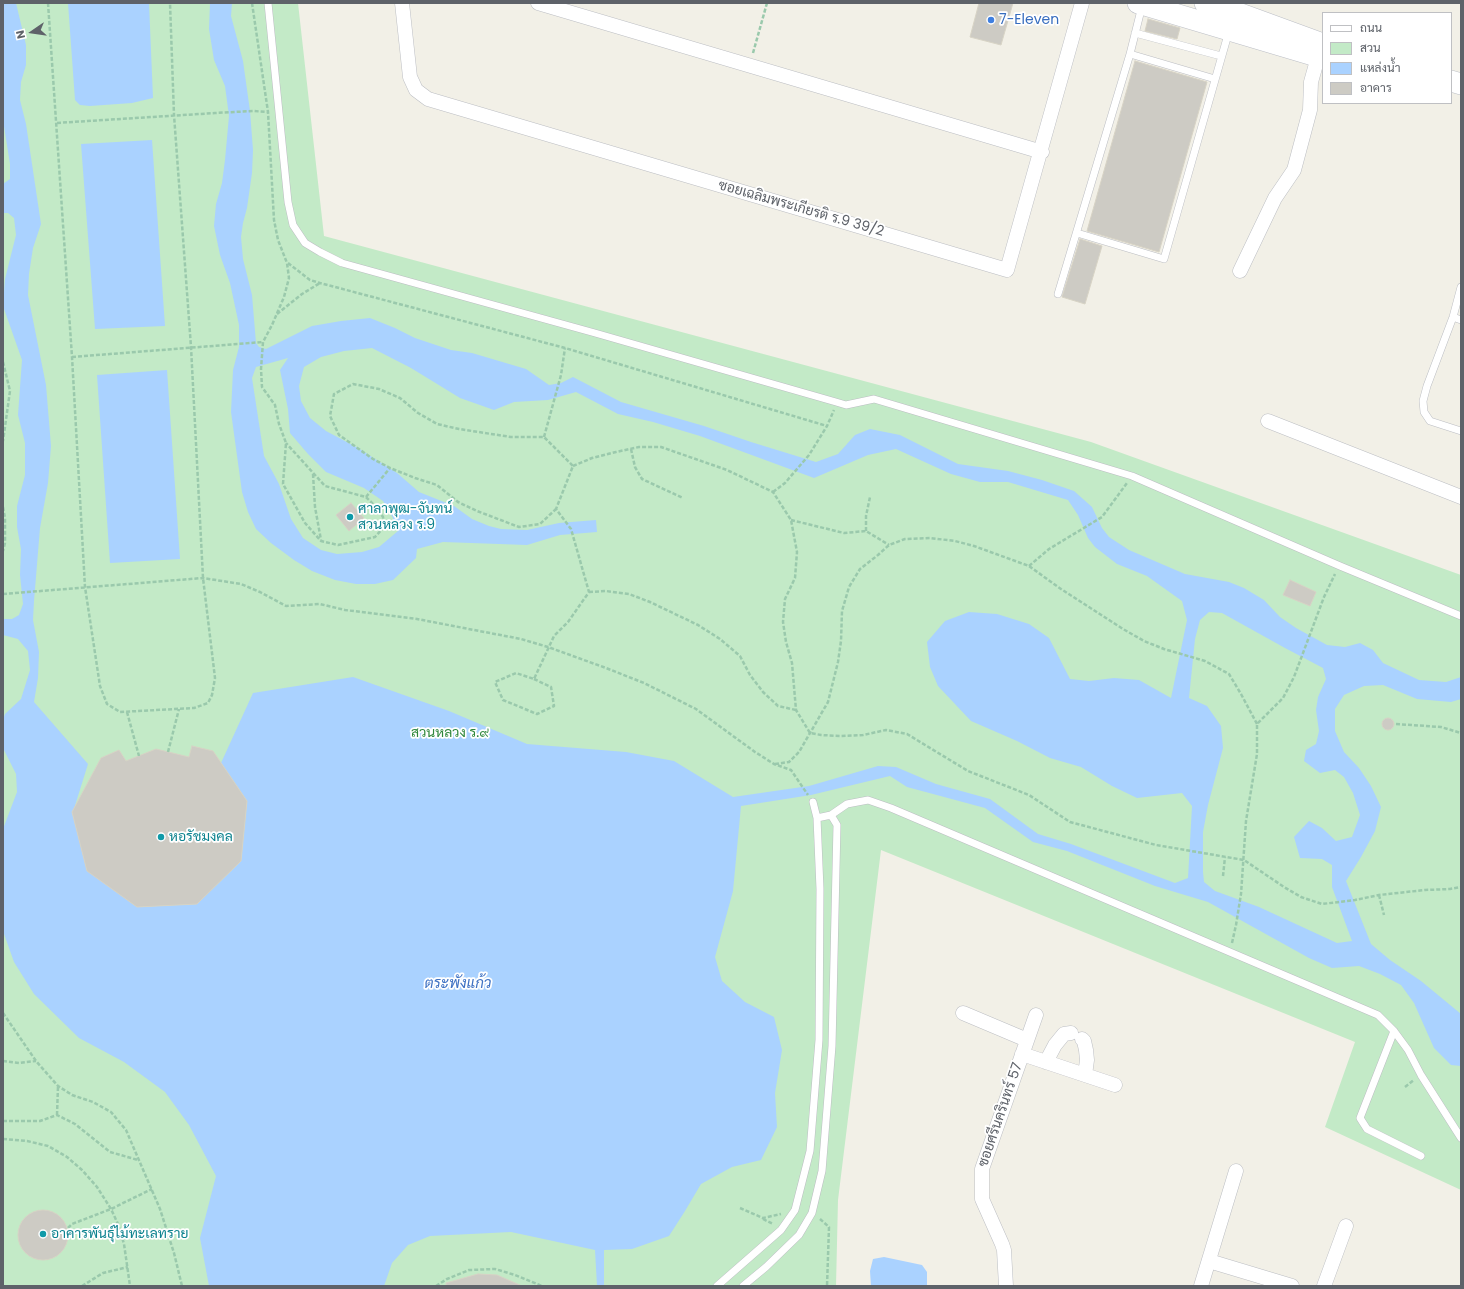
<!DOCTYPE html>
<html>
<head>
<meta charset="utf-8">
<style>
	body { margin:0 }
	#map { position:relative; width:1464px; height:1289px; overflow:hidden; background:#f2f0e7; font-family:Poppins,Sarabun,sans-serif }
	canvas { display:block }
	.frame { position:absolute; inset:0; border:4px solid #5e6269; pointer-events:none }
	.legend { position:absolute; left:1322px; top:12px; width:130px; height:92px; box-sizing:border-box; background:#fff; border:1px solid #bfc0c3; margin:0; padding:5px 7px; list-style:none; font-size:12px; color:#5e6269 }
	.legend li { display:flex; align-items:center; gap:8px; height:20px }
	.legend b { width:20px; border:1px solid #bfc0c3 }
	.north { position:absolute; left:12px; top:12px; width:40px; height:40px; -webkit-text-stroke:3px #fff; paint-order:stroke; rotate:257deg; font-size:11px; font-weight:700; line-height:16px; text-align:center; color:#5e6269 }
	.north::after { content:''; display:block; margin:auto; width:14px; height:18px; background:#5e6269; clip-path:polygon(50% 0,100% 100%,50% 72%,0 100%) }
</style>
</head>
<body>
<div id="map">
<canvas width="1464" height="1289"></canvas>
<div class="frame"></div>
<ul class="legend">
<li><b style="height:5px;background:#fff"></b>ถนน</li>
<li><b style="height:11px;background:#c3eac7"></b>สวน</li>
<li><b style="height:11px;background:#aad2ff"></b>แหล่งน้ำ</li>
<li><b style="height:11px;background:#cdcbc4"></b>อาคาร</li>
</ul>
<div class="north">N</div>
</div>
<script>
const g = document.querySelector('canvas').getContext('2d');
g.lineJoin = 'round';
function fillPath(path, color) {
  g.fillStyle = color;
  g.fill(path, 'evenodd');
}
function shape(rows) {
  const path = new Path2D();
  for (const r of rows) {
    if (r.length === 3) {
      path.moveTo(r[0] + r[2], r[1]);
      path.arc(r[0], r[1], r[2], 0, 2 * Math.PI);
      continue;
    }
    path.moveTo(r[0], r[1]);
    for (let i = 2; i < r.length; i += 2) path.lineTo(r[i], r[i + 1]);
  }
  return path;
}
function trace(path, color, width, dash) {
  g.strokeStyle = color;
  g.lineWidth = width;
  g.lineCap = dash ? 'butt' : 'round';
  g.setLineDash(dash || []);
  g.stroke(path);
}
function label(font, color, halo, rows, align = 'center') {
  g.font = font + ' Poppins,Sarabun,sans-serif';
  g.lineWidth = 3.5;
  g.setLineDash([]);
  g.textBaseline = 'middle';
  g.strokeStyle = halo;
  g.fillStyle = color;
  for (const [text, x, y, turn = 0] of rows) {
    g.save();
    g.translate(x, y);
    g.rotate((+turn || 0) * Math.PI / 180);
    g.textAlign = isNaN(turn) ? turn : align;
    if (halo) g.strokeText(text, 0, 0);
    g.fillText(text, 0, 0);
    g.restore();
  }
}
const green = shape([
	[3,3,298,3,324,236,1091,442,1461,575,1461,1190,1325,1127,1355,1042,881,850,838,1200,836,1286,3,1286]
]);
const water = shape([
	[3,3,16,3,26,45,26,65,21,82,20,100,26,124,41,224,33,248,29,274,28,295,46,385,51,446,48,483,40,528,34,601,33,620,39,652,38,678,34,702,88,764,73,812,88,871,137,907,197,904,241,861,247,801,221,763,253,693,353,677,449,711,527,744,626,752,674,761,733,797,809,786,878,766,896,767,936,784,990,799,1038,834,1071,844,1175,883,1188,878,1192,806,1182,793,1137,798,1112,786,1081,767,1050,758,1017,741,971,721,938,686,930,667,927,642,945,621,969,612,997,614,1029,624,1049,638,1070,679,1089,681,1114,678,1139,680,1171,698,1187,620,1182,601,1147,576,1117,564,1095,547,1088,538,1078,515,1068,500,1008,482,980,482,951,474,896,449,868,455,814,478,700,436,653,422,618,414,576,392,548,400,514,402,494,410,460,398,411,368,372,348,344,351,321,357,304,367,299,386,301,401,310,418,326,431,358,448,397,473,419,492,454,506,472,519,489,526,501,529,527,530,559,523,596,520,597,532,560,535,527,545,443,542,417,549,416,558,393,580,375,584,356,584,335,580,312,571,294,560,271,543,256,529,248,512,242,492,231,412,233,370,239,347,239,325,230,283,220,255,214,226,216,204,222,183,225,160,229,116,225,86,214,60,209,29,210,3,232,3,231,16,243,61,250,111,253,150,252,173,247,208,243,223,241,237,243,259,252,295,256,343,259,347,266,349,312,326,341,321,370,318,395,328,415,338,451,350,472,353,526,369,549,385,561,383,573,377,621,402,704,426,751,442,816,462,838,454,855,435,870,429,900,435,958,464,1008,471,1042,480,1074,491,1092,507,1102,528,1109,537,1129,550,1185,574,1229,582,1244,588,1264,600,1280,617,1296,628,1327,645,1345,647,1360,643,1373,650,1383,663,1419,680,1446,682,1461,677,1461,699,1451,702,1417,699,1383,685,1364,686,1344,695,1335,709,1335,731,1344,752,1359,768,1371,786,1381,807,1375,831,1361,857,1346,881,1371,944,1390,960,1421,981,1461,1014,1461,1066,1451,1065,1434,1048,1414,1003,1401,985,1380,974,1359,966,1332,968,1309,958,1208,902,1155,886,1067,851,1033,842,985,808,907,787,890,776,811,795,741,806,733,891,715,957,722,981,745,1002,774,1017,782,1050,775,1093,777,1127,761,1160,732,1167,701,1184,685,1211,669,1236,632,1249,604,1250,604,1286,597,1286,595,1250,511,1232,430,1236,408,1245,392,1263,384,1286,209,1286,200,1238,216,1176,189,1125,165,1092,124,1062,79,1038,34,994,14,962,3,931,3,829,17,792,16,774,3,748,3,720,5,714,21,699,30,670,28,651,18,639,3,635,3,619,12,619,19,615,23,604,20,575,21,549,17,527,17,506,25,475,25,443,18,415,22,360,3,306,5,279,16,235,14,218,8,213,3,213,3,184,10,179,10,164,3,120],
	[288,358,280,370,288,409,290,433,308,454,326,472,364,488,383,501,393,518,393,528,398,531,379,547,362,552,337,554,321,550,303,538,291,519,279,484,264,456,252,378,256,367],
	[1209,612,1222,613,1285,648,1323,668,1326,679,1318,697,1316,710,1319,731,1316,744,1306,750,1304,761,1320,773,1335,770,1344,777,1353,793,1360,815,1352,837,1336,841,1322,828,1309,821,1294,837,1300,858,1322,859,1332,865,1332,887,1352,941,1337,943,1259,907,1215,891,1204,882,1203,872,1203,832,1208,805,1223,748,1221,726,1207,706,1189,698,1195,639,1200,620],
	[68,3,149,3,153,98,132,103,90,106,80,105,75,100],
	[152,140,165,326,95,329,81,144],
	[167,370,180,559,110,563,97,375],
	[884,1257,922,1265,927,1272,927,1286,871,1286,870,1271,873,1259]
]);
const building = shape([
	[979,3,1013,3,1001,45,970,37,979,3],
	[1148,19,1180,28,1177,39,1145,31,1148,19],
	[1135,61,1207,82,1159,252,1087,231,1135,61],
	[1080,239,1102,246,1085,304,1062,297,1080,239],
	[351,503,364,518,349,531,336,515,351,503],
	[1290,580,1316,592,1310,606,1283,595,1290,580],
	[1388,724,6],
	[192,746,213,751,247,801,241,861,197,904,137,907,87,871,72,812,101,758,119,750,126,761,156,749,189,757,192,746],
	[43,1235,25],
	[478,1274,497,1275,522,1286,446,1286,446,1283,478,1274]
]);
const path = shape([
	[48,3,72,357,85,587,100,686,107,704,120,712,194,708,208,703,212,695,215,678,203,578,191,347,174,115,170,3],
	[252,3,268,112,274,220,278,240,287,263,289,278,284,297,272,325,263,342,261,369,262,387,275,405,279,424,286,443,283,484,305,523,321,541,338,545,375,537,384,527,383,517,376,507,366,497,325,486,286,443],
	[753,53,767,3],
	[57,123,215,113,253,111,268,112],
	[288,263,310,280,320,283,565,348,827,426],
	[277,314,302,294,320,283],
	[72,357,263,342],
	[3,362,10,391,3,441],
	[544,437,561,375,565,348],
	[631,449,635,467,642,479,683,498],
	[573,466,592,458,616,452,639,447,661,447,727,470,773,492,791,520,797,552,795,578,785,599,783,622,786,642,792,663,796,710,810,733,821,735,840,736,863,735,886,730,907,734,968,771,1029,795,1070,822,1156,845,1244,860,1284,887,1301,897,1322,904,1355,900,1379,895,1425,890,1450,889,1461,887],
	[313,474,315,507,321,540],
	[773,492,785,483,809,455,827,426,834,410],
	[366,497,390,468],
	[3,507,5,518,5,543,3,551],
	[791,520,844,533,866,531,889,545],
	[866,531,866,516,870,497],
	[1029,566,1049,549,1102,517,1127,483],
	[589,592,606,591,629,594,650,602,698,625,720,639,740,656,750,675,763,692,778,706,796,710],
	[3,594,203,578,241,584,260,592,286,606,320,604,345,610,417,619,521,639,548,647,606,668,644,683,696,709,755,752,774,764,791,770,808,795],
	[534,679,551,687,554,706,537,714,503,700,495,682,516,673,534,679,554,636,568,622,589,592,571,529,556,509,573,466,544,437,511,437,459,429,437,424,418,413,400,398,379,389,353,384,334,394,330,416,339,435,373,459,390,468,415,478,437,485,458,502,477,511,519,527,540,524,556,509],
	[127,712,139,756],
	[1396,724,1441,727,1461,733],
	[168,752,179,709],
	[775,764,789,762,799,752,828,702,838,662,841,641,842,611,849,587,860,569,878,555,889,545,905,539,930,538,955,541,974,546,1029,566,1061,589,1123,629,1144,641,1164,649,1205,661,1229,674,1241,694,1257,724],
	[1223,876,1225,857],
	[1379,895,1384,915],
	[1232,943,1236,925,1241,894,1246,821,1257,754,1257,724,1283,698,1294,677,1324,597,1335,574],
	[3,1013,36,1061,58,1086,72,1095,93,1102,111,1112,126,1130,160,1209,174,1253,182,1286],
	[3,1061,19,1063,36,1061],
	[1405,1087,1414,1080],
	[57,1115,58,1086],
	[3,1121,40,1121,57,1115,75,1124,110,1152,138,1160],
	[3,1139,27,1141,48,1146,67,1157,82,1170,97,1187,111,1209,118,1224,124,1244,130,1286],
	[740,1208,763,1218,781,1214],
	[763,1219,773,1224],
	[820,1219,829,1227,827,1286],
	[68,1228,72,1224,111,1209,152,1189],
	[82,1286,103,1273,128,1267],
	[436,1286,447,1279,469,1270,495,1269,515,1275,542,1286]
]);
const service = shape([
	[268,3,288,202,293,225,305,243,320,252,342,263,595,333,836,402,846,405,874,399,1132,476,1340,566,1461,616],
	[1135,33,1221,56],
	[1130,54,1215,79],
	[1077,233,1164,259,1229,31],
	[1461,287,1453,317,1427,386,1423,401,1424,412,1430,421,1461,431],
	[1058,294,1130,54,1142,6],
	[1453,317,1461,320],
	[813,802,817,818,831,815,847,804,868,800,891,808,1378,1015,1394,1031,1408,1050,1421,1075,1461,1138],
	[1394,1031,1360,1118,1367,1129,1421,1156],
	[717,1286,781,1230,795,1210,810,1151,819,1040,820,889,817,818],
	[743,1286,766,1267,799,1235,812,1213,822,1171,832,1046,837,825,831,815]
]);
const minor = shape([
	[402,3,410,77,416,90,428,99,1007,270,1082,3],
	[538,3,1042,152],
	[1240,271,1275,198,1294,170,1310,110,1311,82,1318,57],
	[1268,421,1461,497],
	[963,1013,1027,1040],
	[1082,1039,1084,1041,1086,1050,1087,1060,1085,1075],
	[1022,1054,1115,1085],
	[1046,1062,1055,1045,1064,1034,1071,1033],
	[1209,1261,1292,1286],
	[1006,1286,1004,1250,1002,1244,982,1199,982,1169,1036,1015],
	[1201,1286,1236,1171],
	[1324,1286,1346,1226]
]);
const secondary = shape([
	[1138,3,1323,58],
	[1205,3,1241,14,1323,44],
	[1451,81,1461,84]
]);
const markers = [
	[991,20,4,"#3f7fe0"],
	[350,517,4,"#0f9aa8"],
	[161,837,4,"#0f9aa8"],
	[43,1234,4,"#0f9aa8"]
];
const shopNames = [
	["7-Eleven",999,20]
];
const streetNames = [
	["ซอยเฉลิมพระเกียรติ ร.9 39/2",801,209,16],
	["ซอยศรีนครินทร์ 57",1001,1115,-71]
];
const cultureNames = [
	["ศาลาพุฒ-จันทน์",358,509],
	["สวนหลวง ร.9",358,525],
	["หอรัชมงคล",169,837],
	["อาคารพันธ์ุไม้ทะเลทราย",51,1234]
];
const parkNames = [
	["สวนหลวง ร.๙",450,733]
];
const waterNames = [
	["ตระพังแก้ว",458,984]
];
fillPath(green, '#c3eac7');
fillPath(water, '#aad2ff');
fillPath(building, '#cdcbc4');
trace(building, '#d7d3c5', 1);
trace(service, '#bcbec3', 8);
trace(minor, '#bcbec3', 15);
trace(secondary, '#bcbfc6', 22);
trace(path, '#9ac9ac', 2.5, [4, 2]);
trace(service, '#fff', 7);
trace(minor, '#fff', 14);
trace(secondary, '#fff', 21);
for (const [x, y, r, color] of markers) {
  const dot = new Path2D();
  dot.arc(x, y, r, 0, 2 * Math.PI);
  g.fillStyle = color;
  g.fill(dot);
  trace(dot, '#fff', 1.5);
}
label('14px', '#366cbe', '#fff', shopNames, 'left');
label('14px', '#5e6269', '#fff', streetNames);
label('14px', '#0d838f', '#fff', cultureNames, 'left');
label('14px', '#2f873b', '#fff', parkNames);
label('italic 15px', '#4073c4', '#fff', waterNames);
</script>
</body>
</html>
